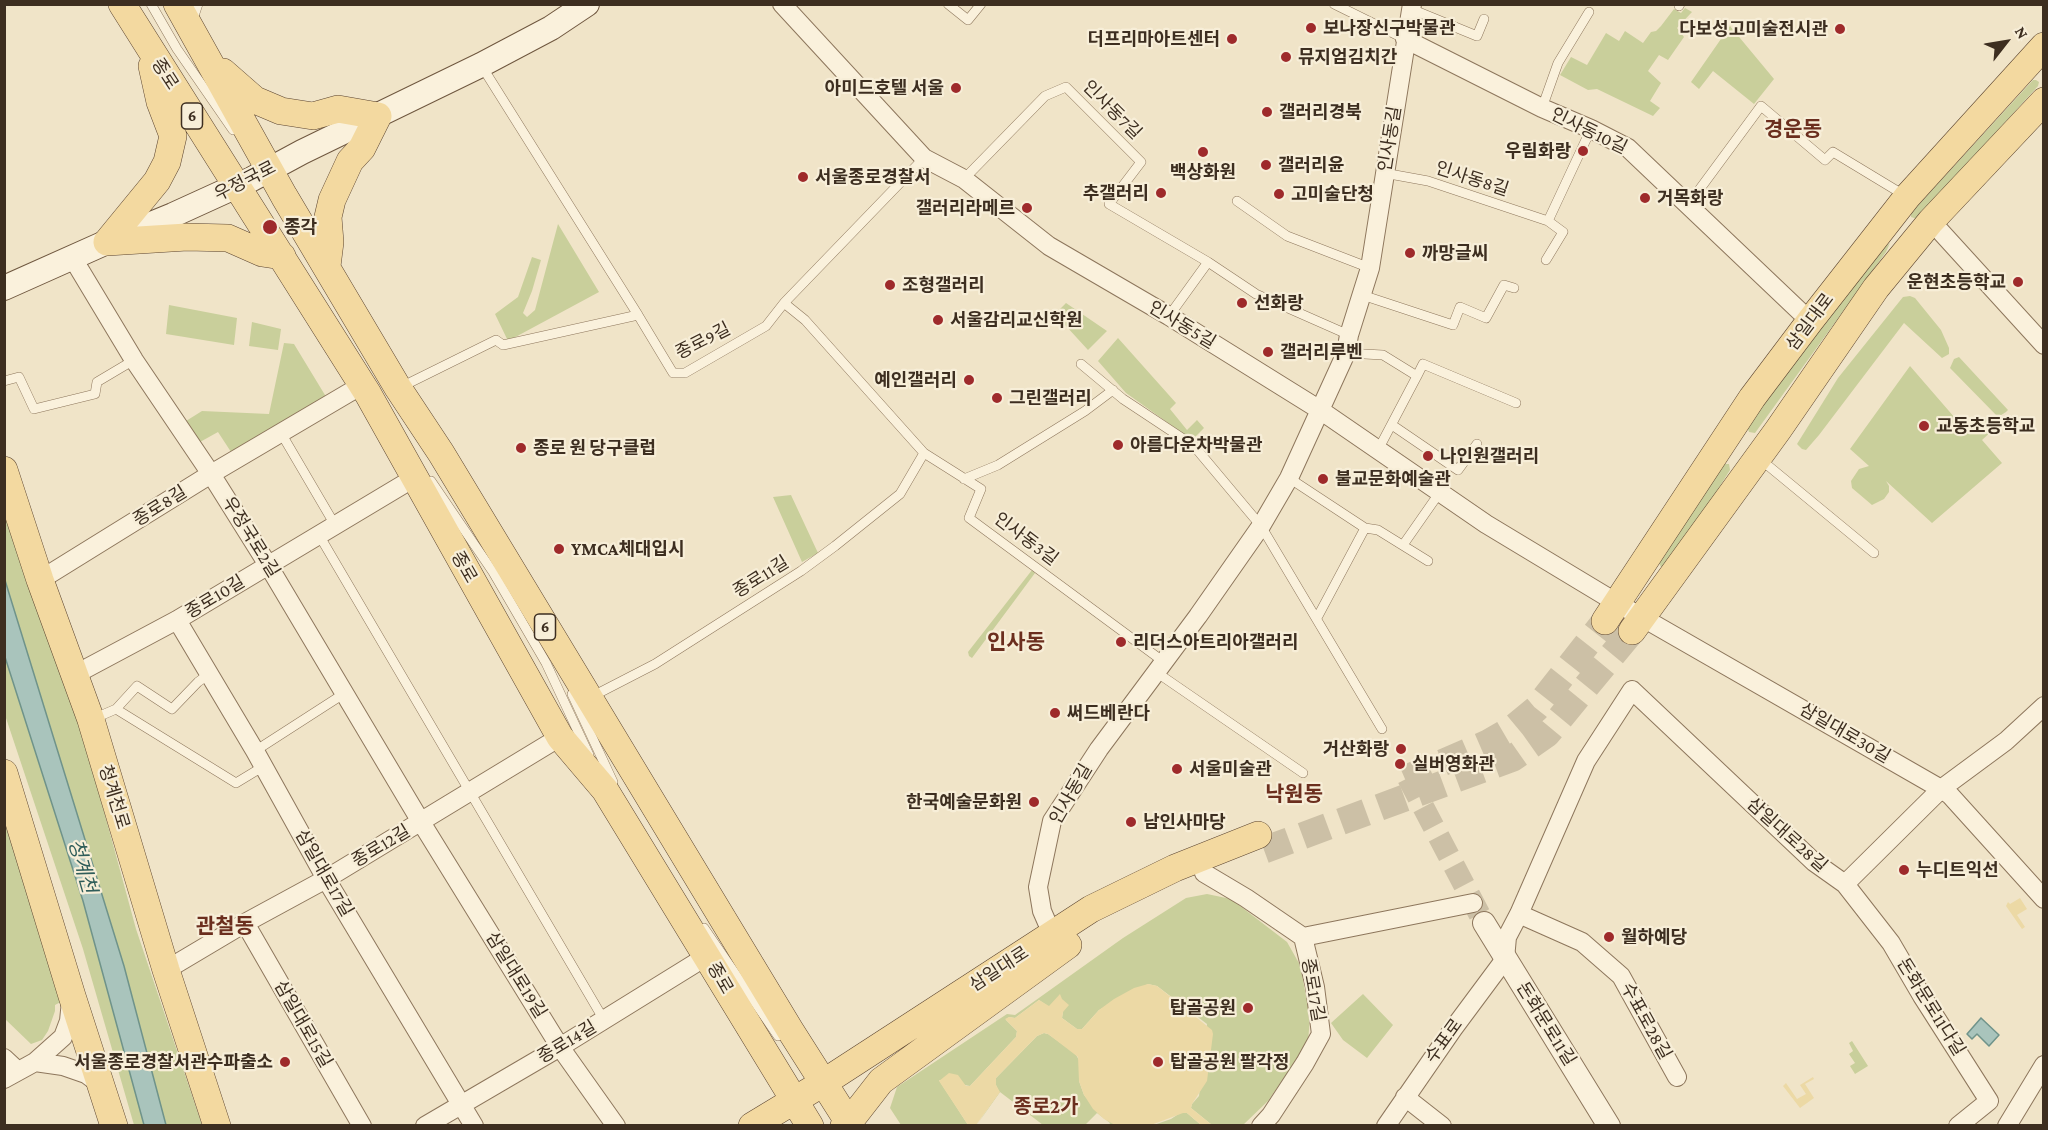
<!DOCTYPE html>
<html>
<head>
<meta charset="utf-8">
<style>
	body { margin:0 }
	#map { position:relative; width:2048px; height:1130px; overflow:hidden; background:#f0e4c8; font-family:"Crimson Pro",serif }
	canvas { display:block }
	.frame { position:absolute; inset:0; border:6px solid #3d2e20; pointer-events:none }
	.north { position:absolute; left:1976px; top:12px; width:60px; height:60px; -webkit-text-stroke:4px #f7eed8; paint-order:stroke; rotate:59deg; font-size:16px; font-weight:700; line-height:24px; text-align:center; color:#3d2e20 }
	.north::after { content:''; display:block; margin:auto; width:21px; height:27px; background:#3d2e20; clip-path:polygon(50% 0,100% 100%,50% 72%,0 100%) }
</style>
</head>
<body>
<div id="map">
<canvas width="2048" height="1130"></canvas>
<div class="frame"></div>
<div class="north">N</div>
</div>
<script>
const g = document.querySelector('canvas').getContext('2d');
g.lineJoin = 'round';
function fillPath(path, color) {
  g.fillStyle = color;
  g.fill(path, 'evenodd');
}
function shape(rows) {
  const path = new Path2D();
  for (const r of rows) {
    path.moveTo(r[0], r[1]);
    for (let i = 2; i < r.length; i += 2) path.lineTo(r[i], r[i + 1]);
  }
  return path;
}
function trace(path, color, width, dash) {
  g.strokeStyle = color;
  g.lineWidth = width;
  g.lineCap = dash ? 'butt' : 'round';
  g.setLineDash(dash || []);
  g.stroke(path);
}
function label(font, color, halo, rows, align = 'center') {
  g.font = font + ' "Crimson Pro","Noto Sans KR",serif';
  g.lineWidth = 4.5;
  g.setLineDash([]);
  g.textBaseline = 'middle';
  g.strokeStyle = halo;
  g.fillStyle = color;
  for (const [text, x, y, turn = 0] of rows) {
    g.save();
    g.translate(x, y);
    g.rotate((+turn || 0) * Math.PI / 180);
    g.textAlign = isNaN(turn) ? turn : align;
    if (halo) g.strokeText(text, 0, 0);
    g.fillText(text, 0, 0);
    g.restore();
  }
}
const green = shape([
	[1685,8,1692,12,1677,28,1684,37,1668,60,1659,55,1648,71,1661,83,1650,101,1660,108,1653,116,1597,89,1588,90,1560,75,1571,57,1587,65,1606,33,1619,41,1625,31,1643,43,1651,32,1656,31,1661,26,1674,9,1681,13],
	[1730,26,1774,79,1754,104,1713,71,1699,89,1691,82],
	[2033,80,2036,80,2039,82,2038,86,1917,219,1911,217,1911,213],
	[558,224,599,292,508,341,495,314,518,297,532,257,541,260,532,291,523,313,527,317,535,310],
	[1890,243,1886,252,1755,433,1749,432,1747,426,1858,270],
	[1910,296,1915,298,1941,330,1949,348,1949,354,1942,358,1904,323,1819,435,1806,450,1802,449,1797,444,1838,378,1903,297],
	[1066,303,1107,331,1088,350,1055,314],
	[169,305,237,318,234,345,166,334],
	[252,322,281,329,278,350,249,346],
	[1118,338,1176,403,1170,409,1187,430,1197,420,1204,428,1192,440,1126,393,1098,361],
	[284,343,294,344,328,400,233,455,218,432,200,442,186,421,202,411,269,414],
	[1959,357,2008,410,2006,412,1998,417,1950,368,1954,359],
	[1910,366,1968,433,1985,418,1995,428,1982,440,2002,463,1932,523,1886,481,1889,486,1889,492,1884,499,1872,505,1852,488,1851,481,1859,469,1869,466,1850,449],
	[1723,464,1729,464,1730,470,1667,570,1664,570,1661,567,1659,563],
	[791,495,818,553,802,562,773,497],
	[4,504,83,734,136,929,202,1125,134,1125,83,949,5,715],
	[1032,570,1035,573,972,658,969,656,968,652],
	[4,820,72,996,55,1005,55,1011,48,1031,42,1040,31,1044,5,1019],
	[1207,894,1231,899,1287,942,1300,965,1310,1016,1308,1043,1268,1101,1243,1125,1212,1125,1191,1108,1192,1104,1199,1096,1207,1024,1157,986,1148,984,1099,1010,1082,1029,1077,1029,1062,1018,1063,1012,1049,1007,1039,1000,1015,1018,1009,1017,1006,1020,1017,1031,1016,1037,970,1086,939,1080,968,1125,901,1125,890,1108,897,1087,1007,1014,1015,1015,1123,938,1186,898],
	[1363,994,1393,1025,1367,1058,1343,1040,1331,1023],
	[1044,1033,1048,1034,1075,1053,1080,1062,1079,1081,1084,1095,1115,1125,1124,1125,1109,1125,1110,1123,1097,1113,1085,1125,1043,1125,1000,1092,976,1126,999,1092,996,1085,996,1078,1037,1036],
	[1852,1041,1868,1066,1855,1074,1850,1066,1855,1063,1849,1054,1853,1051,1849,1043],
	[1180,1113,1187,1113,1201,1125,1151,1126,1171,1119]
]);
const sand = shape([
	[2020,898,2027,909,2017,915,2025,927,2022,929,2006,906,2008,902,2010,904],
	[1148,984,1157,986,1212,1030,1213,1034,1207,1081,1192,1104,1191,1108,1212,1125,1201,1125,1187,1113,1183,1113,1151,1125,1115,1125,1104,1119,1093,1109,1084,1095,1079,1081,1078,1057,1048,1034,1044,1033,1037,1036,996,1078,996,1085,1000,1092,976,1125,968,1125,939,1081,949,1073,958,1075,966,1086,970,1086,1016,1037,1017,1031,1005,1019,1009,1017,1015,1018,1039,1000,1049,1006,1060,994,1062,999,1069,1005,1063,1012,1062,1018,1077,1029,1082,1029,1099,1010,1114,999,1134,988],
	[1813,1077,1814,1079,1805,1084,1814,1098,1800,1108,1783,1086,1786,1083,1797,1099,1806,1094,1800,1085]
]);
const water = shape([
	[4,577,124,966,166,1125,144,1125,83,901,5,657,4,577],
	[1981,1018,1999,1035,1989,1046,1977,1034,1972,1039,1967,1034,1981,1018]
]);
const tertiaryTunnel = shape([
	[1408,778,1484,923]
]);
const primaryTunnel = shape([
	[1405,779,1488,743,1512,729,1536,709,1605,621],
	[1264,850,1513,758,1547,734,1632,631]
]);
const service = shape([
	[151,4,177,49,233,130],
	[948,4,968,20,981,4],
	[1334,4,1405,39],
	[1679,6,1680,4],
	[1411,9,1477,36,1484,19],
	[192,22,198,4],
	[481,65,638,315],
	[1542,108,1558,63,1589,12],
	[1384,173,1428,181,1548,221,1591,129],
	[964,179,1045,96,1066,87,1141,162,1109,204,1208,262,1256,294,1349,335],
	[1237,201,1287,236,1370,268],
	[1688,205,1761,106,1825,160,1833,152,1904,195],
	[1546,260,1563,232,1548,221],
	[1362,295,1453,325,1460,307,1486,318,1504,285,1514,288],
	[784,303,805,320,924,453,981,489,969,518,1164,662],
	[1169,316,1208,262],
	[1346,353,1383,355,1417,376,1423,364,1516,403],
	[1081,364,1123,399,1194,446,1261,526,1382,729],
	[4,381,19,377,34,409,95,394,97,382,134,360],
	[401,387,496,340,503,345,638,315,673,373,685,373,766,326,784,303,924,158],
	[1392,425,1458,470,1477,444],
	[281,433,335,525],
	[1378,450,1417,376],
	[1760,459,1874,553],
	[1289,478,1365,528,1378,530,1428,561],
	[964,479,998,465,1085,411,1113,390],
	[431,481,493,572,546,663,589,755],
	[319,535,604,1020],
	[1403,545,1440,492],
	[1317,618,1365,528],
	[1156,672,1303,773],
	[572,694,613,782],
	[591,697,655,664,801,571,835,546,900,494,924,453],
	[116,709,137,686,172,709,198,682,209,674],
	[93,719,116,709,236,783,264,766],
	[255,751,345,693],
	[704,928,778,1036]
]);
const minor = shape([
	[782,4,924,158,964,179,1049,246,1169,316,1320,410,1486,524,1617,603,1941,789,1950,795,2044,899],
	[1405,39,1542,108,1591,129,1628,148,1810,321],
	[1931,221,2044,345],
	[72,257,134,360,211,474,268,565,421,822,560,1047,616,1126],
	[40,580,211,474,362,385],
	[177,620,255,751,326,879,474,1126],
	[74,675,177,620,414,478],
	[1204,873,1246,898,1303,937],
	[1845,884,1941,789,2006,741,2044,706],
	[1519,914,1582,942,1621,976,1677,1077],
	[245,923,362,1126],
	[1052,934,1042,911,1038,887,1052,821,1099,749,1198,616,1261,526,1289,478,1346,353,1349,335,1370,268,1412,4],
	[1303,937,1473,903],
	[166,970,245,923,326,879,560,737],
	[4,1058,18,1071],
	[35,1062,63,1066,86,1074,101,1085],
	[4,1079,35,1062,63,1037,69,1021,71,1001],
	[1405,1097,1442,1126],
	[425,1126,560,1047,707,956],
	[1261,1126,1271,1115,1305,1063,1321,1034,1315,987,1303,937],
	[1386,1126,1453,1029,1505,959,1507,937,1519,914,1586,761,1632,690,1814,862,1845,884,1891,943,1922,996,1989,1101,1958,1126],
	[2007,1126,2044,1065]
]);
const tertiary = shape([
	[1484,923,1609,1126]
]);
const secondary = shape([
	[4,288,107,242,173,215,252,179,302,152,481,65,551,28,587,4]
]);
const primary = shape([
	[122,4,368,394,560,737,605,790,810,1126],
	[177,4,284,196,398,388,441,453,790,1030,851,1126],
	[223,72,255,100,281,111,313,116,338,109,378,116,362,148,350,161,332,200,328,217,330,242,327,266],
	[107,242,157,181,167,162,173,136,160,102,152,66],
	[107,242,187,237,228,238,262,253,282,256],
	[4,470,40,580,91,720,166,970,217,1126],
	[1605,621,1752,398,1810,321,1907,197,2044,46],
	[1632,631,1778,430,1876,288,1931,221,2044,101],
	[4,773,72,996,114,1126],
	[752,1126,823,1083,1091,909,1175,868,1258,835],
	[844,1126,849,1122,881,1081,1068,945]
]);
const markers = [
	[1311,28,6,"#9e2a2b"],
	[1840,29,6,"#9e2a2b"],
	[1232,39,6,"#9e2a2b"],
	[1286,57,6,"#9e2a2b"],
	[956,88,6,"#9e2a2b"],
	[1267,112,6,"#9e2a2b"],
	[1583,151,6,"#9e2a2b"],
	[1203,152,6,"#9e2a2b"],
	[1266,165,6,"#9e2a2b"],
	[803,177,6,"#9e2a2b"],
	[1161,193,6,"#9e2a2b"],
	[1279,194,6,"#9e2a2b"],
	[1645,198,6,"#9e2a2b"],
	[1027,208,6,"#9e2a2b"],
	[270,227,8,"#9e2a2b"],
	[1410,253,6,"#9e2a2b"],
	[2018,282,6,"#9e2a2b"],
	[890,285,6,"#9e2a2b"],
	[1242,303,6,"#9e2a2b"],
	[938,320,6,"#9e2a2b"],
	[1268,352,6,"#9e2a2b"],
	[969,380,6,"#9e2a2b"],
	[997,398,6,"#9e2a2b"],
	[1924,426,6,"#9e2a2b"],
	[1118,445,6,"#9e2a2b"],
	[521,448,6,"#9e2a2b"],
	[1428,456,6,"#9e2a2b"],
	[1323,479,6,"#9e2a2b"],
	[559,549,6,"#9e2a2b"],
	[1121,642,6,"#9e2a2b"],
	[1055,713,6,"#9e2a2b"],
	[1401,749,6,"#9e2a2b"],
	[1400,764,6,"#9e2a2b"],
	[1177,769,6,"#9e2a2b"],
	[1034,802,6,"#9e2a2b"],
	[1131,822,6,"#9e2a2b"],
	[1904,870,6,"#9e2a2b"],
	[1609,937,6,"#9e2a2b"],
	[1248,1008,6,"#9e2a2b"],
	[285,1062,6,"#9e2a2b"],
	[1158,1062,6,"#9e2a2b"]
];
const shields = [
	[192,116,21],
	[545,627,21]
];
const shieldNames = [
	["6",192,116],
	["6",545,627]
];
const poiNames = [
	["보나장신구박물관",1323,28],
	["다보성고미술전시관",1828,29,"right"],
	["더프리마아트센터",1220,39,"right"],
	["뮤지엄김치간",1298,57],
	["아미드호텔 서울",944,88,"right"],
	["갤러리경북",1279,112],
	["우림화랑",1571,151,"right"],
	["갤러리윤",1278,165],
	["백상화원",1203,172,"center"],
	["서울종로경찰서",815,177],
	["추갤러리",1149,193,"right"],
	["고미술단청",1291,194],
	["거목화랑",1657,198],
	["갤러리라메르",1015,208,"right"],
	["종각",284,227],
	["까망글씨",1422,253],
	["운현초등학교",2006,282,"right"],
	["조형갤러리",902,285],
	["선화랑",1254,303],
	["서울감리교신학원",950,320],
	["갤러리루벤",1280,352],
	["예인갤러리",957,380,"right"],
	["그린갤러리",1009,398],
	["교동초등학교",1936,426],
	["아름다운차박물관",1130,445],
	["종로 원 당구클럽",533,448],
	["나인원갤러리",1440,456],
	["불교문화예술관",1335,479],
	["YMCA체대입시",571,549],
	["리더스아트리아갤러리",1133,642],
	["써드베란다",1067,713],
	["거산화랑",1389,749,"right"],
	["실버영화관",1412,764],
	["서울미술관",1189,769],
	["한국예술문화원",1022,802,"right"],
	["남인사마당",1143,822],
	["누디트익선",1916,870],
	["월하예당",1621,937],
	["탑골공원",1236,1008,"right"],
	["서울종로경찰서관수파출소",273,1062,"right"],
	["탑골공원 팔각정",1170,1062]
];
const streetNames = [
	["종로",165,74,57],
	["인사동7길",1112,110,45],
	["인사동10길",1589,131,26],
	["인사동길",1390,139,-81],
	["인사동8길",1472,179,18],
	["우정국로",245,181,-27],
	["삼일대로",1810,322,-53],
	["인사동5길",1182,325,31],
	["종로9길",703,341,-27],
	["종로8길",160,506,-32],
	["우정국로2길",251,537,58],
	["인사동3길",1026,539,37],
	["종로",464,567,60],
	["종로11길",761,577,-32],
	["종로10길",215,597,-31],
	["삼일대로30길",1845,733,30],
	["인사동길",1071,794,-60],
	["청계천로",114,797,73],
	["삼일대로28길",1787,835,42],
	["종로12길",381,846,-31],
	["삼일대로17길",324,873,60],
	["삼일대로",999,969,-33],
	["삼일대로19길",516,975,58],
	["종로",720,978,60],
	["종로17길",1313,990,80],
	["돈화문로11다길",1931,1007,58],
	["수표로28길",1646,1021,61],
	["삼일대로15길",303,1024,60],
	["돈화문로11길",1546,1024,58],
	["수표로",1444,1041,-54],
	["종로14길",567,1042,-31]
];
const waterNames = [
	["청계천",82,866,74]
];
const neighbourhoodNames = [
	["종로2가",1046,1107]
];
const quarterNames = [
	["경운동",1793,130],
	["인사동",1016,643],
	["낙원동",1294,795],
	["관철동",225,927]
];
fillPath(green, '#c9cf9b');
fillPath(sand, '#ecd9a5');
fillPath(water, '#a9c4bc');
trace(water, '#6f938a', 1.5);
trace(tertiaryTunnel, '#ccc0a6', 22, [22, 11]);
trace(primaryTunnel, '#ccc0a6', 27, [27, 14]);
trace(service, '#8d765c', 10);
trace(minor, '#8d765c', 20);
trace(tertiary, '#8d765c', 24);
trace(secondary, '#6f573f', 26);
trace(primary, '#5b4430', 28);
trace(service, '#faf1dc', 9);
trace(minor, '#faf1dc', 18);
trace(tertiary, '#faf1dc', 22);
trace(secondary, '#faf1dc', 24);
trace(primary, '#f3d9a0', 27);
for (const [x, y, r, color] of markers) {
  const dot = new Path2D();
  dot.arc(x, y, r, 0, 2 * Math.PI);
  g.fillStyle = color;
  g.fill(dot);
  trace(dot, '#f7eed8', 2);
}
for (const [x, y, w] of shields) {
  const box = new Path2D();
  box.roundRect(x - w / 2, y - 13, w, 26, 4.5);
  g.fillStyle = '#f7eed8';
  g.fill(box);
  trace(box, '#3d2e20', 1.5);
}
label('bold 16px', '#3d2e20', null, shieldNames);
label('bold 18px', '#3d2e20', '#f7eed8', poiNames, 'left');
label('18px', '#3d2e20', '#f7eed8', streetNames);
label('italic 20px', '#2f5d5a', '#f7eed8', waterNames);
label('bold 20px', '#6b2e1e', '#f7eed8', neighbourhoodNames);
label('bold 21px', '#6b2e1e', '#f7eed8', quarterNames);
</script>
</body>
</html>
